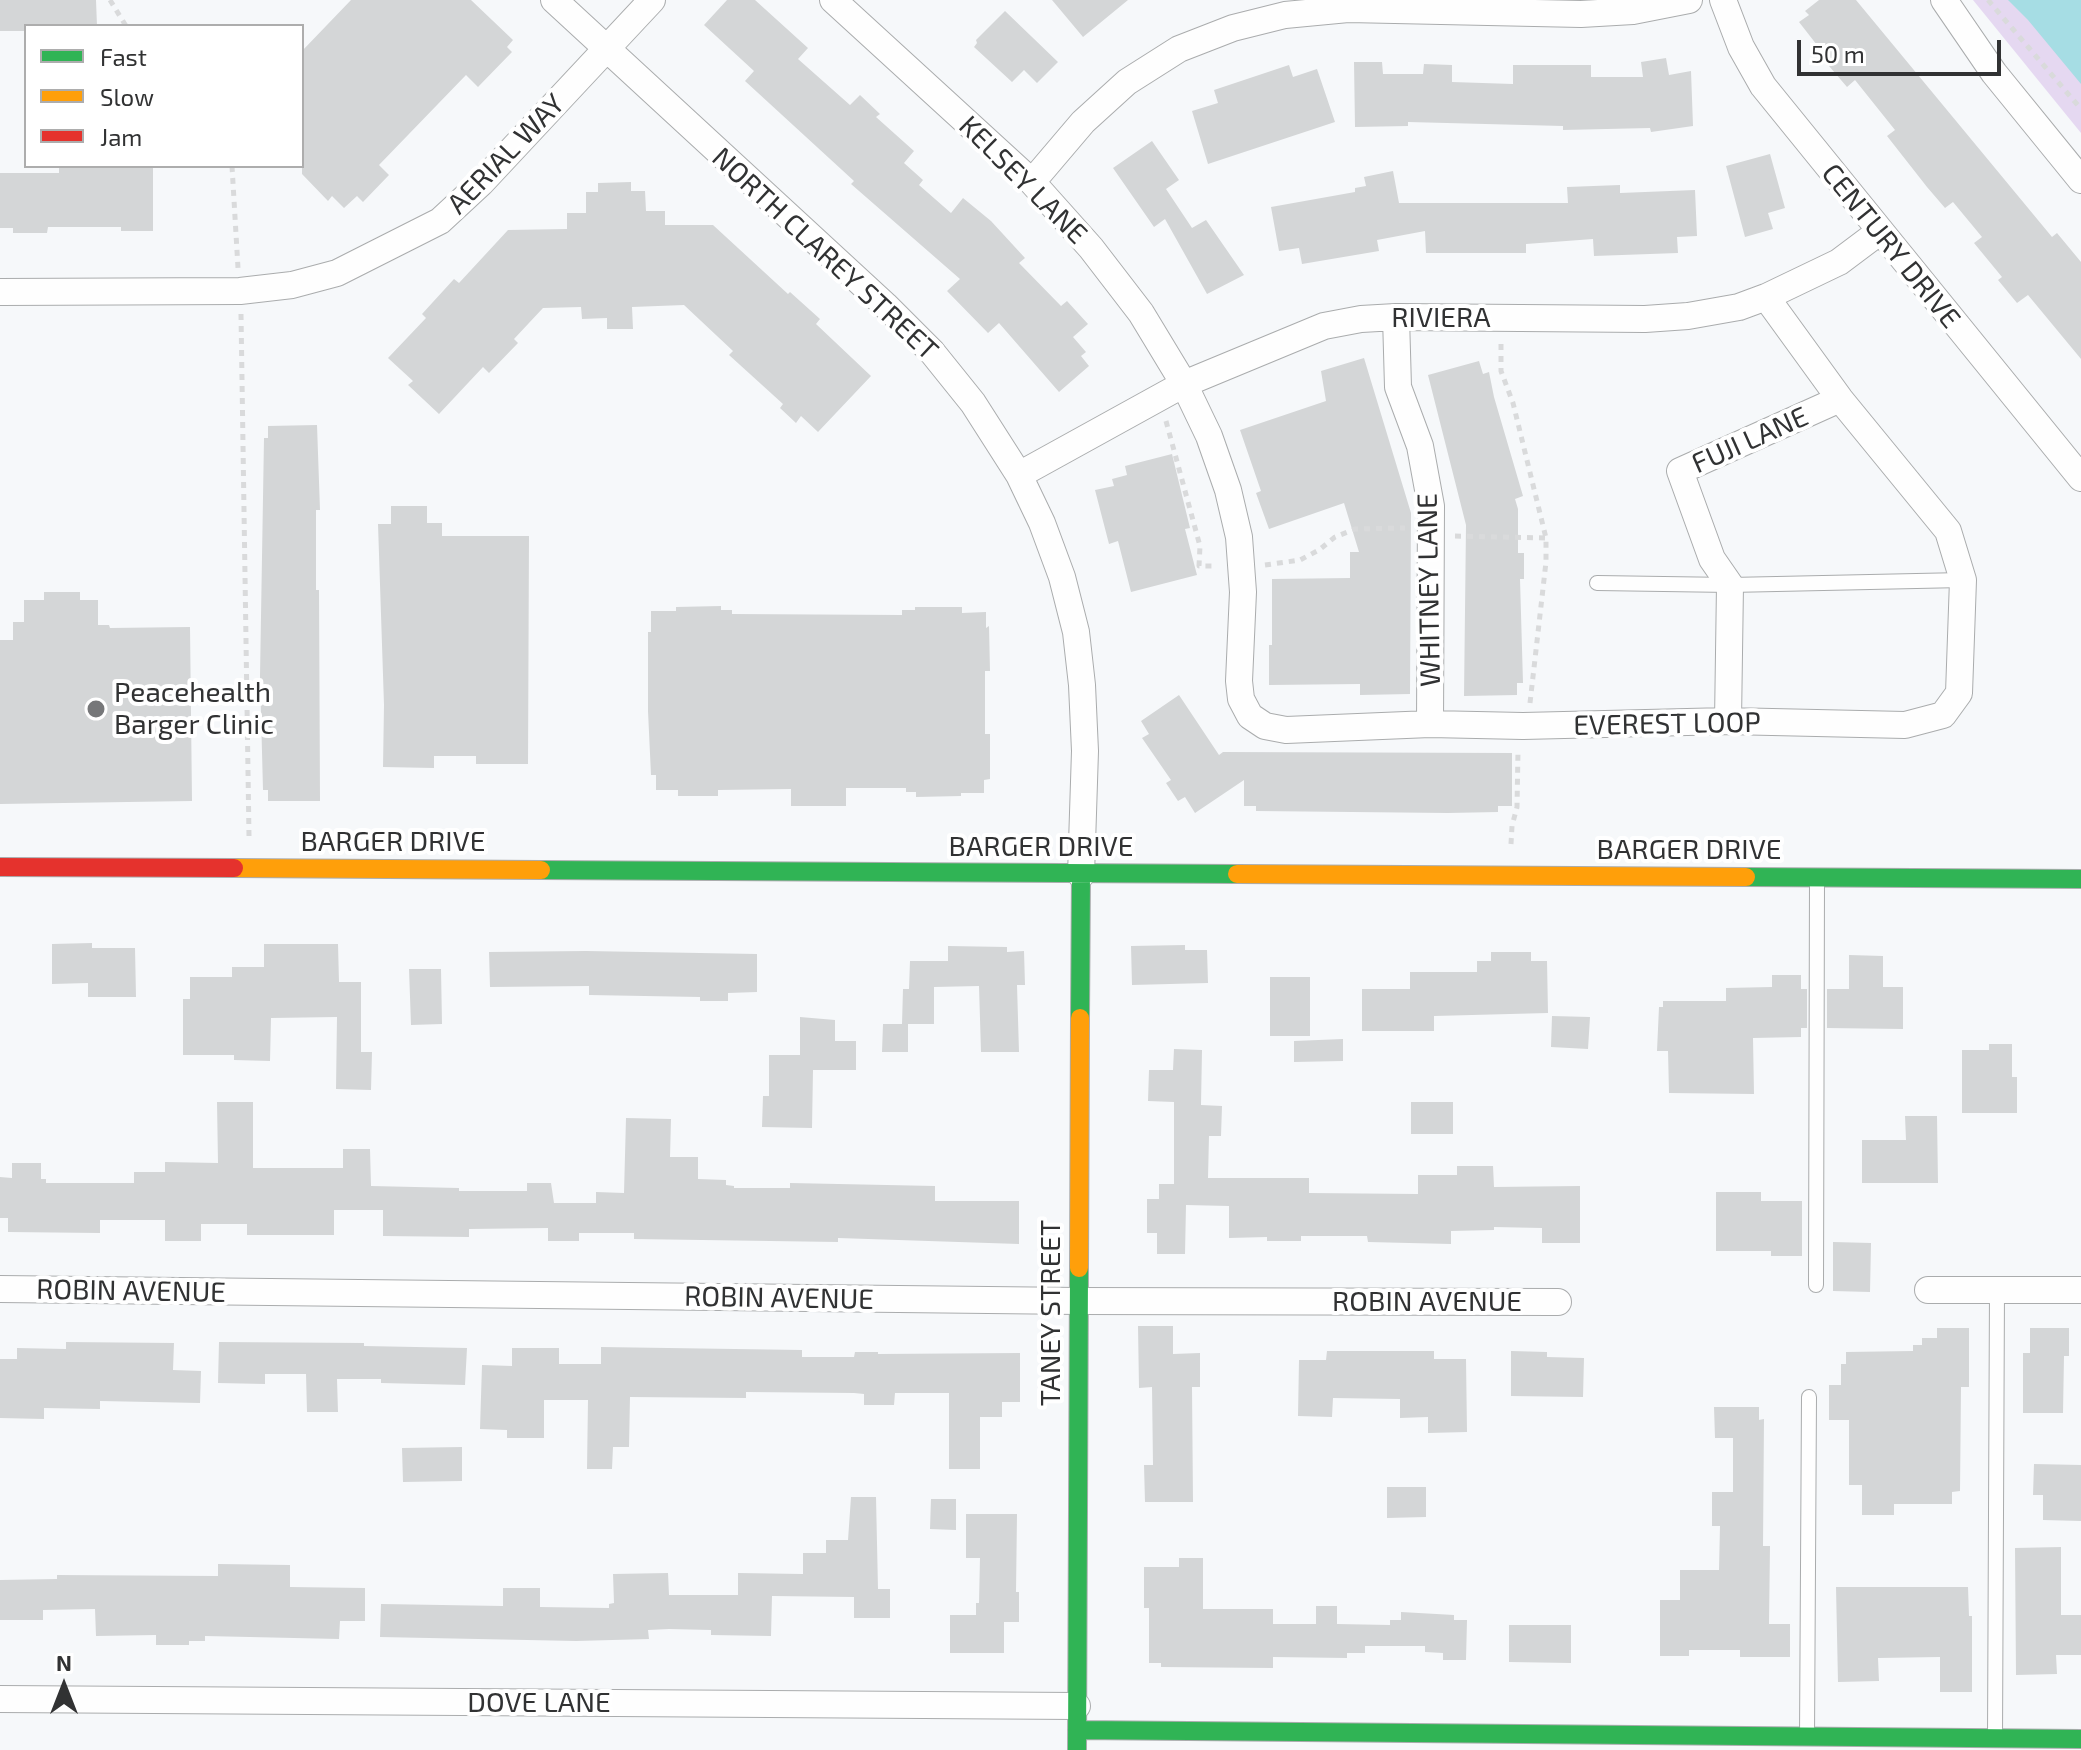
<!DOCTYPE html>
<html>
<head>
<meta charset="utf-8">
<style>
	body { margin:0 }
	#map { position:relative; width:2081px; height:1750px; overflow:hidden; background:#f6f8fa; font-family:"Exo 2",sans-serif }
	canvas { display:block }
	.legend { position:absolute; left:24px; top:24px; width:280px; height:144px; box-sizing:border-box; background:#fff; border:2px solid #adadad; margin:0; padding:10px 14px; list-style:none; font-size:24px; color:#313233 }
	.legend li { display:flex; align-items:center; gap:16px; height:40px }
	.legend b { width:40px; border:2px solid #adadad }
	.north { position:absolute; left:24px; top:1646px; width:80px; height:80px; -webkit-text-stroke:6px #fff; paint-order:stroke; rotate:0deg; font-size:22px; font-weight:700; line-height:32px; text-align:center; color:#313233 }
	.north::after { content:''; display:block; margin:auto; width:28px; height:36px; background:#313233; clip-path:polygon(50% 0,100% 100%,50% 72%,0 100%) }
	.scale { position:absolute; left:1797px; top:40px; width:204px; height:36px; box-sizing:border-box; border:4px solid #313233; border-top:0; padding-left:10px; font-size:24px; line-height:28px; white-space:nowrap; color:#313233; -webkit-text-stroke:6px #fff; paint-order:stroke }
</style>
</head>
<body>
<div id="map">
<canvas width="2081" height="1750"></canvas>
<ul class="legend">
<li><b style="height:10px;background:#30b455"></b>Fast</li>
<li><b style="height:10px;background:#ff9f0a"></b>Slow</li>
<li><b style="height:10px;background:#e5322d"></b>Jam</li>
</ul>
<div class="north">N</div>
<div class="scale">50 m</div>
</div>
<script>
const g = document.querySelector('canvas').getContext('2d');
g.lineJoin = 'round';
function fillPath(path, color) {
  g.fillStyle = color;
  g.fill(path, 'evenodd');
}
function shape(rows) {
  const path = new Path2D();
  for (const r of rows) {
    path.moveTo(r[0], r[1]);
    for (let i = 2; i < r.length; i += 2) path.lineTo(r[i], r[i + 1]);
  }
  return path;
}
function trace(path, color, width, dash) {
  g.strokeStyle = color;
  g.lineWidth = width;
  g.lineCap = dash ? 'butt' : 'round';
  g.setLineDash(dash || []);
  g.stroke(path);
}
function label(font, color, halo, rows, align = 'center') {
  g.font = font + ' "Exo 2",sans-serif';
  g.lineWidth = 8;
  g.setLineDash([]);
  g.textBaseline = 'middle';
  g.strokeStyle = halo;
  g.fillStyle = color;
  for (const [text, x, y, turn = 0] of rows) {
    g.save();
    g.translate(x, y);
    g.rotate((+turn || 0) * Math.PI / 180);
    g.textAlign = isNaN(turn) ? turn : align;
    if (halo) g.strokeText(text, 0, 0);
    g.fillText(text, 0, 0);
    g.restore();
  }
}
const green = shape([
	[1973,0,2081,0,2081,133]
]);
const water = shape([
	[2008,0,2081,0,2081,84,2028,20]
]);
const building = shape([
	[0,0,96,0,97,26,26,26,26,31,0,31],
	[351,0,471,0,513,40,507,47,512,52,478,87,466,75,379,165,389,175,363,202,357,196,344,208,332,196,328,201,302,174,302,51],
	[727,0,755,0,808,48,798,59,850,105,860,95,880,114,876,117,914,151,904,163,923,180,919,185,951,213,963,198,991,221,1025,258,1019,263,1061,306,1067,301,1088,324,1073,337,1086,352,1081,356,1089,366,1059,392,999,323,988,333,947,291,960,279,851,184,854,181,745,81,754,71,704,25],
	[1052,0,1128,0,1083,37],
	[1819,0,1856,0,2052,237,2057,233,2081,262,2081,359,2028,295,2017,303,1998,280,2002,277,1974,243,1982,237,1953,202,1945,208,1927,187,1887,136,1895,130,1855,80,1847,87,1829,66,1831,63,1799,22,1809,15,1805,11],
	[1005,11,1058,62,1037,83,1024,70,1012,82,974,47,977,43,976,40],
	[1666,58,1669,75,1691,71,1693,126,1651,132,1650,128,1563,130,1563,126,1408,122,1408,126,1355,127,1354,62,1382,62,1383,74,1423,74,1424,64,1452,65,1452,82,1513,84,1513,65,1591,65,1591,77,1643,77,1641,62],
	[1289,65,1293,77,1317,69,1335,122,1208,164,1192,111,1218,103,1214,90],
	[1152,141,1179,180,1166,189,1192,228,1206,220,1244,275,1207,294,1165,219,1154,227,1113,168],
	[1770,154,1785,208,1768,213,1773,229,1745,237,1726,166],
	[59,166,153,166,153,231,121,231,121,227,48,227,47,233,13,233,13,228,0,228,0,173,59,173],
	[1393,171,1399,203,1568,203,1567,187,1620,185,1620,193,1695,190,1697,236,1677,237,1678,253,1594,256,1593,239,1526,244,1526,253,1426,253,1425,231,1377,240,1379,251,1302,264,1299,248,1279,251,1271,207,1355,192,1355,188,1366,186,1364,177],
	[631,182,631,191,645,191,646,211,665,211,665,225,713,225,788,294,790,292,820,319,816,324,871,376,818,432,801,416,796,423,780,408,783,404,729,355,733,351,684,305,632,307,633,329,607,329,607,318,582,319,581,307,543,308,514,339,518,343,489,373,483,367,439,414,408,385,413,381,388,358,426,318,422,314,454,279,459,283,508,230,567,229,567,213,586,213,586,192,598,192,598,183],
	[1364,358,1411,513,1410,694,1360,695,1360,684,1269,685,1269,645,1272,645,1272,579,1350,578,1350,552,1359,552,1344,503,1269,529,1256,493,1261,491,1240,430,1326,401,1321,371],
	[1479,361,1483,374,1489,372,1494,397,1523,496,1515,499,1518,509,1518,553,1524,553,1524,579,1520,579,1523,683,1517,683,1517,695,1464,696,1466,525,1428,375],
	[317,425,320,510,316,510,316,590,319,590,320,801,268,801,268,790,263,790,260,676,264,438,268,438,268,426],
	[1172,454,1190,528,1185,529,1197,575,1131,592,1118,541,1109,544,1095,490,1114,486,1112,479,1127,475,1125,466],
	[391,506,427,506,427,523,442,523,442,536,529,536,528,764,476,764,476,756,434,756,434,768,383,767,384,705,378,524,391,524],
	[44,592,80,592,80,600,98,600,98,625,109,625,110,628,190,627,192,801,0,804,0,640,13,640,13,622,24,622,24,600,44,600],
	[721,606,721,610,732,610,732,614,902,615,902,610,915,610,915,607,962,607,962,613,986,612,986,628,989,626,990,671,985,671,985,734,990,734,990,779,984,780,984,793,961,793,961,796,916,797,916,792,906,792,906,788,846,788,846,806,791,806,791,789,718,790,718,796,678,796,678,790,656,790,656,775,651,775,648,711,648,632,651,632,651,611,676,611,676,607],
	[1179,695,1219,755,1223,752,1512,753,1512,806,1498,806,1498,812,1448,813,1256,811,1256,806,1244,806,1244,780,1195,813,1185,797,1178,801,1166,783,1171,780,1142,738,1149,734,1141,721],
	[92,943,92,948,135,948,136,997,88,997,88,983,52,984,52,944],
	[264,944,338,944,339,982,361,982,361,1052,372,1052,371,1090,336,1089,337,1017,271,1018,270,1061,234,1060,234,1055,183,1055,183,999,190,999,190,977,232,977,232,967,264,967],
	[1185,945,1185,950,1207,950,1208,983,1132,985,1131,946],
	[948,946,1007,947,1007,952,1024,951,1025,985,1017,985,1019,1052,981,1052,979,986,934,987,934,1024,902,1024,903,989,909,989,910,961,948,961],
	[586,951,757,954,757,992,728,993,728,1001,700,1001,700,997,589,995,589,986,490,987,489,952],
	[1491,952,1531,952,1531,961,1547,961,1548,1013,1434,1016,1434,1031,1362,1031,1362,989,1410,989,1410,972,1477,972,1477,961,1491,961],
	[1849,955,1883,956,1883,987,1903,987,1903,1029,1827,1028,1827,989,1849,989],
	[409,969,441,969,442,1024,411,1025],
	[1772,975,1801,975,1801,989,1807,989,1807,1028,1801,1028,1801,1037,1753,1038,1754,1094,1669,1093,1668,1051,1657,1051,1659,1007,1663,1007,1663,1001,1726,1001,1726,988,1772,987],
	[1270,977,1310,977,1310,1036,1270,1036],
	[1552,1016,1590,1017,1588,1049,1551,1047],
	[800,1017,835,1020,835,1041,856,1041,856,1070,813,1070,812,1128,762,1127,763,1096,769,1096,769,1055,800,1055],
	[883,1024,908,1024,908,1052,882,1052],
	[1343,1039,1343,1061,1294,1062,1294,1041],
	[1989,1044,2012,1044,2012,1077,2017,1077,2017,1113,1962,1113,1962,1050,1989,1050],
	[1174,1049,1202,1050,1201,1105,1222,1106,1221,1136,1209,1136,1208,1178,1309,1178,1309,1193,1418,1194,1418,1175,1457,1175,1457,1166,1493,1166,1494,1187,1580,1186,1580,1243,1542,1243,1542,1228,1494,1227,1494,1230,1451,1231,1451,1244,1368,1242,1367,1236,1301,1236,1301,1241,1267,1241,1267,1237,1229,1238,1229,1206,1186,1205,1185,1254,1157,1254,1157,1233,1147,1233,1147,1199,1159,1199,1159,1184,1174,1184,1174,1102,1148,1101,1149,1070,1173,1070],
	[217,1102,253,1102,253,1168,343,1168,343,1149,370,1149,371,1186,459,1188,459,1191,527,1191,527,1183,551,1183,554,1203,596,1203,596,1192,624,1193,626,1118,671,1119,670,1157,698,1157,698,1179,726,1180,726,1185,734,1186,734,1188,790,1188,790,1183,935,1186,935,1201,1019,1201,1019,1244,838,1238,838,1242,634,1239,634,1233,579,1233,579,1241,548,1241,548,1228,469,1229,469,1237,383,1236,383,1210,334,1210,334,1235,247,1235,247,1224,201,1224,201,1241,165,1241,165,1220,100,1220,100,1233,8,1232,8,1218,0,1218,0,1177,12,1178,12,1163,41,1163,41,1179,46,1179,46,1183,134,1183,134,1172,165,1172,165,1162,218,1163],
	[1411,1102,1453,1102,1453,1134,1411,1134],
	[1905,1116,1937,1116,1938,1183,1862,1183,1862,1140,1906,1140],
	[1716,1192,1761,1192,1761,1201,1802,1201,1802,1256,1771,1256,1771,1251,1716,1251],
	[1833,1242,1871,1243,1870,1292,1833,1291],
	[1138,1326,1173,1326,1173,1354,1200,1353,1200,1387,1192,1387,1193,1502,1145,1502,1144,1465,1153,1465,1152,1387,1139,1388],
	[1937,1328,1969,1328,1969,1387,1961,1387,1960,1491,1952,1492,1952,1504,1894,1504,1894,1515,1862,1515,1862,1485,1849,1485,1849,1420,1829,1420,1829,1385,1841,1385,1841,1364,1846,1364,1846,1352,1913,1351,1913,1345,1922,1345,1922,1338,1937,1338],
	[2030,1328,2069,1328,2069,1356,2064,1356,2063,1413,2023,1413,2023,1353,2030,1353],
	[66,1342,174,1343,173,1370,201,1371,200,1403,100,1401,100,1409,44,1408,44,1419,0,1418,0,1359,17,1359,17,1348,66,1349],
	[219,1342,364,1343,364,1346,467,1348,465,1385,381,1383,381,1379,337,1379,338,1412,307,1412,306,1374,265,1374,265,1384,218,1383],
	[601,1347,802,1350,802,1357,854,1357,855,1352,878,1352,878,1354,1020,1353,1020,1402,1002,1402,1002,1417,980,1417,980,1469,949,1469,949,1393,895,1393,894,1405,864,1405,864,1394,854,1393,746,1392,746,1398,630,1397,629,1447,613,1447,612,1469,587,1469,588,1400,544,1400,544,1438,507,1438,507,1430,480,1429,482,1365,512,1366,512,1348,559,1348,559,1364,601,1364],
	[1327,1351,1434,1351,1434,1359,1466,1359,1467,1432,1428,1433,1428,1417,1400,1418,1400,1399,1333,1398,1332,1417,1298,1416,1299,1360,1326,1360],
	[1511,1351,1547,1352,1547,1357,1584,1358,1583,1397,1511,1396],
	[1714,1407,1759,1407,1759,1420,1764,1419,1763,1546,1770,1546,1769,1624,1790,1624,1790,1657,1740,1657,1740,1650,1689,1650,1689,1656,1660,1656,1660,1600,1680,1600,1680,1570,1719,1570,1720,1526,1712,1526,1712,1492,1733,1492,1733,1438,1715,1438],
	[462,1447,462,1481,403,1482,402,1448],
	[2034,1464,2081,1465,2081,1521,2043,1520,2043,1495,2033,1495],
	[1387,1487,1426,1487,1426,1517,1387,1518],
	[851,1497,876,1497,878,1589,890,1589,890,1618,854,1618,854,1597,772,1596,771,1636,711,1635,711,1630,669,1629,648,1630,649,1639,576,1641,380,1637,381,1604,503,1606,503,1588,540,1588,540,1607,609,1608,609,1604,614,1603,613,1574,668,1573,669,1595,738,1595,738,1573,803,1574,803,1553,826,1553,826,1540,848,1540],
	[931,1499,956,1499,956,1530,930,1529],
	[966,1514,1017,1514,1016,1592,1019,1592,1019,1622,1004,1622,1004,1653,950,1653,950,1615,976,1615,976,1603,979,1603,980,1558,966,1558],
	[2061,1547,2061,1615,2081,1615,2081,1655,2056,1655,2057,1674,2016,1675,2015,1548],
	[1179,1558,1203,1558,1203,1609,1273,1609,1273,1624,1316,1624,1316,1606,1337,1606,1337,1624,1390,1625,1390,1620,1401,1620,1401,1612,1454,1615,1454,1620,1467,1620,1466,1660,1443,1660,1443,1653,1425,1652,1425,1646,1365,1646,1365,1653,1347,1653,1347,1658,1273,1657,1273,1668,1161,1667,1161,1663,1149,1663,1149,1608,1144,1608,1144,1567,1179,1567],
	[218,1564,290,1565,290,1587,365,1588,365,1621,340,1621,339,1639,205,1636,205,1641,189,1641,189,1645,156,1645,156,1635,96,1636,95,1609,43,1610,43,1620,0,1620,0,1580,57,1579,57,1575,218,1576],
	[1836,1587,1968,1587,1969,1616,1972,1616,1972,1692,1940,1692,1940,1657,1878,1658,1879,1681,1838,1682],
	[1509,1625,1571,1625,1571,1663,1509,1662]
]);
const path = shape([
	[110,0,126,26],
	[1988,0,2081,109],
	[232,166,238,268],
	[241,314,249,836],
	[1501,344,1501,371,1513,403,1546,538,1546,562,1530,703],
	[1166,421,1200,546,1199,566,1215,566],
	[1455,536,1546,538],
	[1265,565,1300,560,1319,550,1335,537,1355,529,1405,528],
	[1511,844,1512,826,1517,807,1518,751]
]);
const lane = shape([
	[1597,583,1730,585,1963,580],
	[1816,1285,1817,878],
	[1807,1736,1809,1397],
	[1995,1737,1997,1290]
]);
const street = shape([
	[554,0,885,305,932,352,973,403,1019,475,1042,523,1062,577,1076,632,1082,685,1085,751,1081,875],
	[833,0,1032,182,1091,248,1141,313,1184,384,1209,436,1228,490,1239,537,1243,592,1239,681,1241,699,1250,716,1265,726,1286,730,1430,724,1523,726,1728,721,1905,725,1943,715,1959,693,1963,580,1948,531,1840,399,1766,297],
	[1723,0,1741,47,1763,86,2081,478],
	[1944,0,1994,73,2081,180],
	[1032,182,1083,122,1127,82,1179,49,1233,28,1285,15,1348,9,1581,14,1633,11,1689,0],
	[0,292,240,291,292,285,337,273,440,221,481,183,652,0],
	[1396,317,1398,387,1420,446,1431,506,1430,724],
	[1019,475,1184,384,1324,326,1361,319,1396,317,1645,319,1688,316,1739,307,1766,297,1839,262,1879,232],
	[1728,721,1730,585,1712,559,1680,471,1840,399],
	[0,1289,1078,1301,1558,1302],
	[1928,1290,2081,1290],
	[0,1699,1077,1706]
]);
const fast = shape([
	[541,870,1237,874],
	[1746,877,2081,879],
	[1080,1018,1081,875],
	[1077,1730,2081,1739],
	[1077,1750,1079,1268]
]);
const slow = shape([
	[234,868,541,870],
	[1237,874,1746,877],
	[1079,1268,1080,1018]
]);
const jam = shape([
	[0,867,234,868]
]);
const markers = [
	[96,709,10,"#767779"]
];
const streetNames = [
	["AERIAL WAY",506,154,-46],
	["KELSEY LANE",1023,180,45],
	["CENTURY DRIVE",1891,246,51],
	["NORTH CLAREY STREET",825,254,43],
	["RIVIERA",1441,318],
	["FUJI LANE",1750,440,-24],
	["WHITNEY LANE",1429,590,-91],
	["EVEREST LOOP",1667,724,-1],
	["BARGER DRIVE",393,842],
	["BARGER DRIVE",1041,847],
	["BARGER DRIVE",1689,850],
	["ROBIN AVENUE",131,1291,1],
	["ROBIN AVENUE",779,1298,1],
	["ROBIN AVENUE",1427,1302],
	["TANEY STREET",1051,1313,-90],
	["DOVE LANE",539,1703]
];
const poiNames = [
	["Peacehealth",114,693],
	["Barger Clinic",114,725]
];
fillPath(green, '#e5d8f1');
fillPath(water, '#a6dde4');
fillPath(building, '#d4d6d7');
trace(lane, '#aaacad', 16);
trace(street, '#aaacad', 28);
trace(fast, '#aaacad', 20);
trace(slow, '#aaacad', 20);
trace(jam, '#aaacad', 20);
trace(path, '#d9dadb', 5, [6, 6]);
trace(lane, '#fefefe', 14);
trace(street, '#fefefe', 26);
trace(fast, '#30b455', 18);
trace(slow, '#ff9f0a', 18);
trace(jam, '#e5322d', 18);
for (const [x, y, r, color] of markers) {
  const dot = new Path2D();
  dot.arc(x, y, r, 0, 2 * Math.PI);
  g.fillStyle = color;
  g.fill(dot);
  trace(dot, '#fff', 3);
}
label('28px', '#313233', '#fff', streetNames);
label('28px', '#313233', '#fff', poiNames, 'left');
</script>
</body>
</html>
